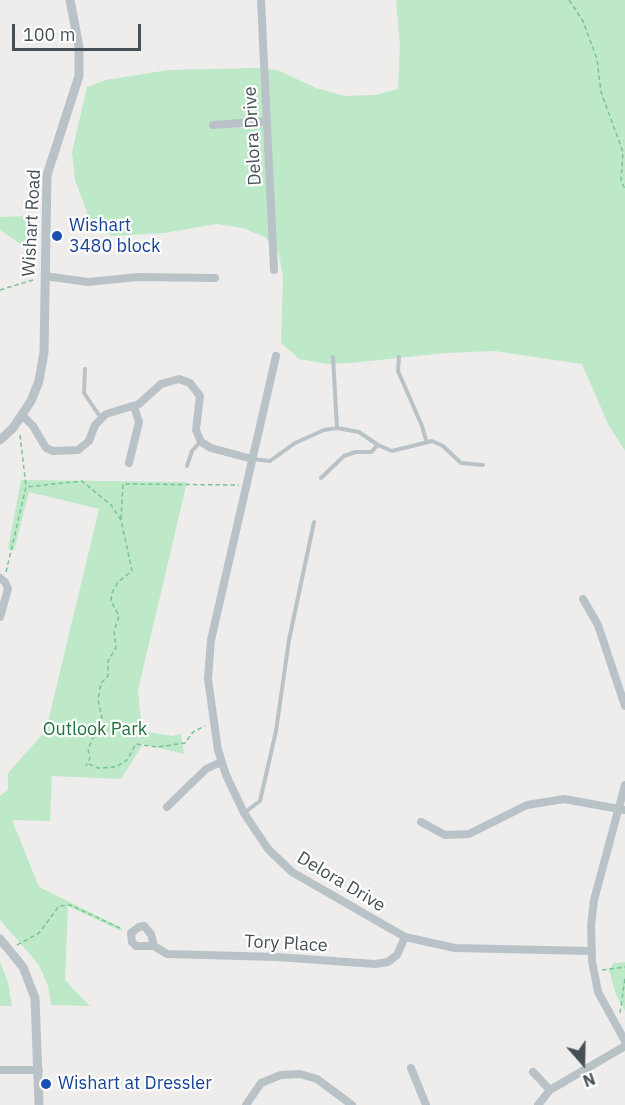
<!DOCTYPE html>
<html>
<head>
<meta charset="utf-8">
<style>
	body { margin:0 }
	#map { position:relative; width:625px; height:1105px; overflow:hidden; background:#efecec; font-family:"IBM Plex Sans",sans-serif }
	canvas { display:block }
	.north { position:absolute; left:553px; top:1033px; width:60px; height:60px; -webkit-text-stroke:4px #fff; paint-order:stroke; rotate:160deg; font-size:16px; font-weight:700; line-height:24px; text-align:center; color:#465157 }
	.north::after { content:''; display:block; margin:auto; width:21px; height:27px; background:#465157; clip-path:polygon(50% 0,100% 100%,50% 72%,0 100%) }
	.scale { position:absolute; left:12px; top:24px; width:129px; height:27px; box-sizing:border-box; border:3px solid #465157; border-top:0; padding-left:8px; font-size:18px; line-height:21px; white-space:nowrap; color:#465157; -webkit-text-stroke:4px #fff; paint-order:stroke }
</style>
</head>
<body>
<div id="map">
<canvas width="625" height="1105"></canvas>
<div class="north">N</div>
<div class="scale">100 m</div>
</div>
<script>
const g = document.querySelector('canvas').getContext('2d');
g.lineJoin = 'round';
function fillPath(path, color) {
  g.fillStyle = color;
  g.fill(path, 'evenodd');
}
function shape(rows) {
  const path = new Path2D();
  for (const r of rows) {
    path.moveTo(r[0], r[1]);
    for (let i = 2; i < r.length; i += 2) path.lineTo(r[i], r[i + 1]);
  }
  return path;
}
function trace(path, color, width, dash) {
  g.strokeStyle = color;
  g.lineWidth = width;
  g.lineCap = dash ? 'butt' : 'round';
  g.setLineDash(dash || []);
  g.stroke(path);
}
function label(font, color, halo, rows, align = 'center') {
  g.font = font + ' "IBM Plex Sans",sans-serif';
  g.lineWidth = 4.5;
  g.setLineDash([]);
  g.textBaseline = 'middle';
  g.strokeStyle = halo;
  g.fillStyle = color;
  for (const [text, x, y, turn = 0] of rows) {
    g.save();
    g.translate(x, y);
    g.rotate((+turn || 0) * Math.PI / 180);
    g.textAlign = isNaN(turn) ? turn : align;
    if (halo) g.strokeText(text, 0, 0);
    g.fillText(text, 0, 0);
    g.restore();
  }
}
const green = shape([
	[396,0,625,0,625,451,608,424,582,364,494,351,446,353,350,363,328,364,299,359,281,343,283,277,279,254,265,237,243,228,217,224,164,233,113,236,92,226,75,180,72,152,87,87,106,80,168,70,257,68,277,70,316,88,345,96,375,95,398,89,400,45],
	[28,216,28,249,0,230,0,217],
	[21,480,187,482,138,690,142,731,172,736,181,734,184,754,143,744,121,779,52,776,50,821,12,820,39,887,122,928,121,931,68,906,65,980,90,1006,51,1005,48,986,39,965,0,920,0,796,8,790,8,773,46,730,99,509,29,492,14,551,8,549],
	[0,962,8,982,12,1006,0,1006],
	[625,962,625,1011,616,995,609,970,614,963]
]);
const path = shape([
	[569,0,583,21,597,59,601,92,623,152,621,181,625,189],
	[0,290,36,279],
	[20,435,26,486],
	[121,519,123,484,239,485],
	[6,572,26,487,82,481,111,505,121,520,132,571,118,582,112,593,111,601,119,616,114,631,116,648,108,661,108,676,101,683,98,700,102,718,88,749,90,758,86,766],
	[89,764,98,768,116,767,127,760,136,744,157,747,185,743,193,732,205,726],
	[17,945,39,933,59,906,70,905,122,929],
	[602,970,625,967],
	[620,1013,625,978]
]);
const service = shape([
	[333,357,337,428],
	[399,357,398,371,422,426,426,440],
	[85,369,84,393,101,418],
	[252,459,270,461,295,443,324,430,337,428,359,432,378,445,392,451,432,441,443,446,461,463,483,465],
	[187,466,192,451,200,442],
	[321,478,344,456,355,452,371,452,378,445],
	[244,813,260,801,276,731,289,640,314,522]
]);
const minor = shape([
	[261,0,274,270],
	[213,125,267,121],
	[45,276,88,282,138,277,215,278],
	[276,356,211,640,208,679,218,750,226,775,244,813,268,849,292,872,405,937,455,948,592,951],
	[23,416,33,426,46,448,53,451,78,450,89,441,95,425,106,414,139,404,161,384,179,379,190,383,200,396,196,430,201,442,211,448,252,459],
	[129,463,139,422,134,406],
	[0,578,5,582,8,589,0,617],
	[583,599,598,625,625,706],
	[625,785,594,900,591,926,592,961,598,992,625,1041],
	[167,807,206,769,221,762],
	[421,822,445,835,469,834,527,805,564,799,625,810],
	[154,946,151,934,144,926,139,927,131,933,132,942,136,946,154,946,167,954,277,957,375,964,388,962,397,955,405,937],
	[411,1068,426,1105],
	[0,1070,39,1070],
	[533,1072,550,1090],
	[246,1105,261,1083,281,1075,300,1074,317,1079,352,1105],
	[538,1105,550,1090,625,1046]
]);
const tertiary = shape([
	[0,440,13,428,31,401,39,381,44,352,47,175,79,76,79,47,70,0],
	[0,939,23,967,35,998,39,1105]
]);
const markers = [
	[57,236,6,"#1a4fb4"],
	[46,1084,6,"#1a4fb4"]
];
const streetNames = [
	["Delora Drive",253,136,-93],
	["Wishart Road",32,223,-87],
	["Delora Drive",341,882,31],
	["Tory Place",286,944,3]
];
const transitNames = [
	["Wishart",69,226],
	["3480 block",69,247],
	["Wishart at Dressler",58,1084]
];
const parkNames = [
	["Outlook Park",95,730]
];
fillPath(green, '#bde9c9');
trace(path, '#79c496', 1.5, [4.5, 3]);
trace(service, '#b9c2c7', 4);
trace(minor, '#b9c2c7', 8);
trace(tertiary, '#b9c2c7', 9);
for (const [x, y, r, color] of markers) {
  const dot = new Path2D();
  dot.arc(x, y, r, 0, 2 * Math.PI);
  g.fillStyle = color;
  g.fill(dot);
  trace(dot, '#fff', 2);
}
label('18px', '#465157', '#fff', streetNames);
label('18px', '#164399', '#fff', transitNames, 'left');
label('18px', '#1f713e', '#fff', parkNames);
</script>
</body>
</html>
